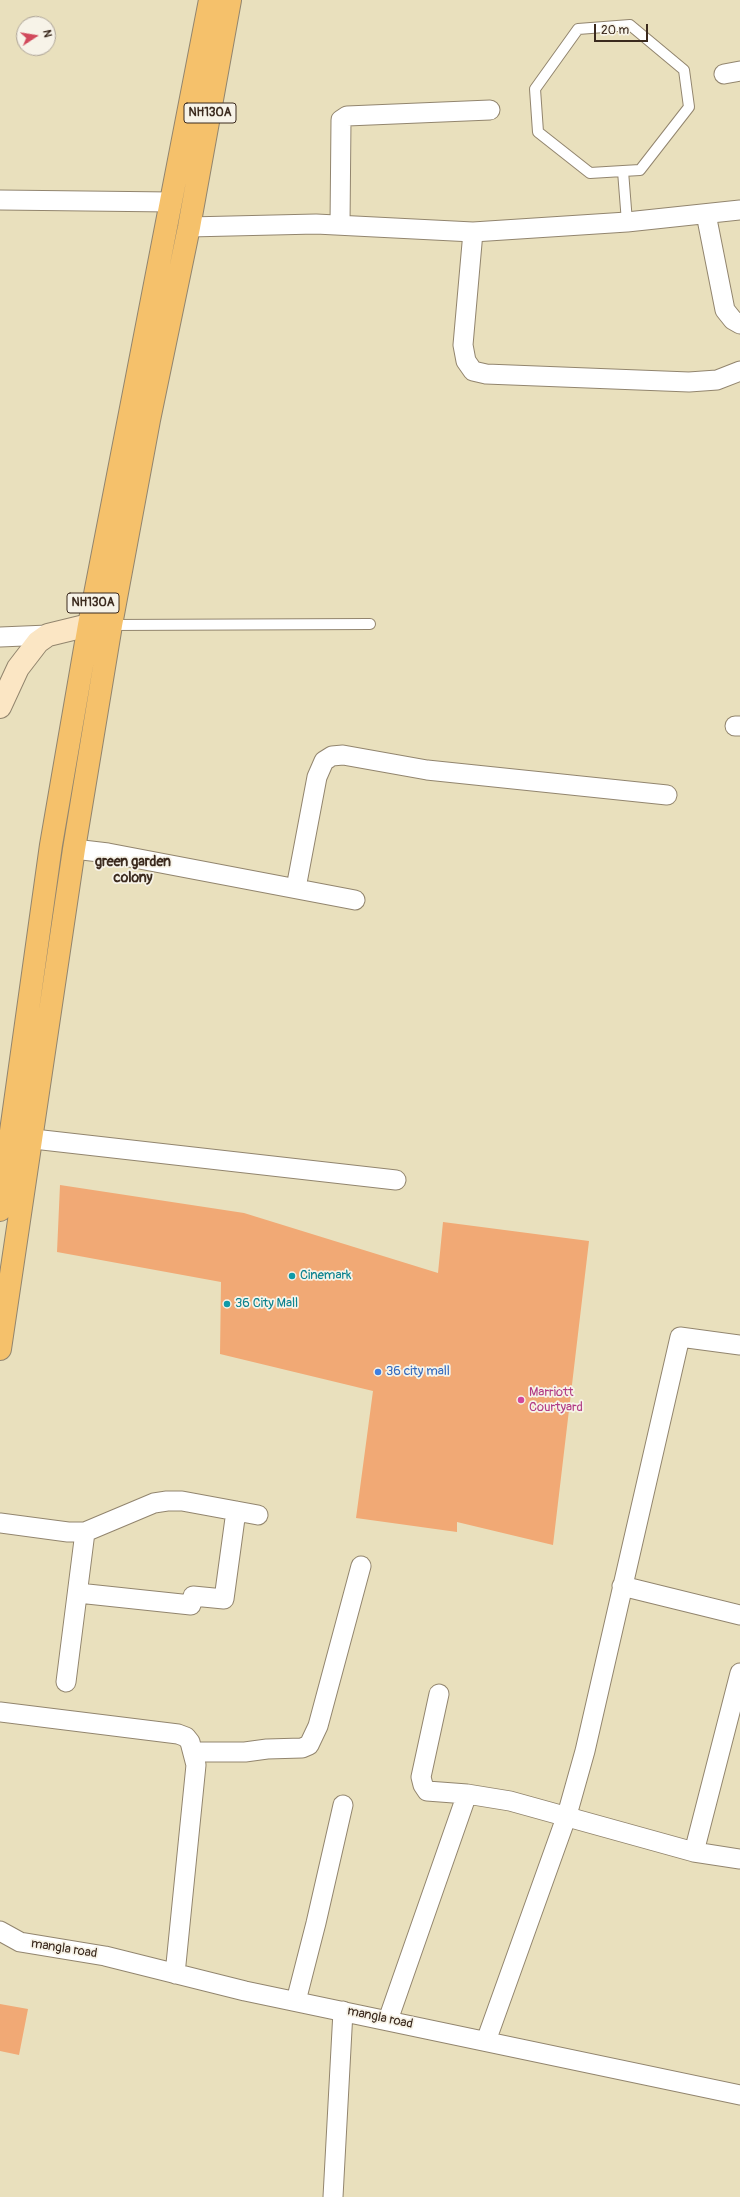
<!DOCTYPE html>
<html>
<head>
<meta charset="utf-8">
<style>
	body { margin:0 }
	#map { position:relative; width:740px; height:2197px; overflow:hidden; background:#e9e0bd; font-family:Pangolin,sans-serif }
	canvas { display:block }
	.north { position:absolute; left:16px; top:16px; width:40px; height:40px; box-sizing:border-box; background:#f7f3e8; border:1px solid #aca397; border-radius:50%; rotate:78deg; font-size:11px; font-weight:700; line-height:16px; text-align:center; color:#3b2a1e }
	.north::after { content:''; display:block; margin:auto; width:14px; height:18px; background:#d1495b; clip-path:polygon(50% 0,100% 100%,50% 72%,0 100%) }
	.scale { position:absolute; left:594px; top:24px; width:54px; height:18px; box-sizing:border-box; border:2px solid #3b2a1e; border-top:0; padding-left:5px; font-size:12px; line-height:14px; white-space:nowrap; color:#3b2a1e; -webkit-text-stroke:3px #f7f3e8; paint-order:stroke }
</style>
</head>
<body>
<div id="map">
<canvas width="740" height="2197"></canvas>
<div class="north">N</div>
<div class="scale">20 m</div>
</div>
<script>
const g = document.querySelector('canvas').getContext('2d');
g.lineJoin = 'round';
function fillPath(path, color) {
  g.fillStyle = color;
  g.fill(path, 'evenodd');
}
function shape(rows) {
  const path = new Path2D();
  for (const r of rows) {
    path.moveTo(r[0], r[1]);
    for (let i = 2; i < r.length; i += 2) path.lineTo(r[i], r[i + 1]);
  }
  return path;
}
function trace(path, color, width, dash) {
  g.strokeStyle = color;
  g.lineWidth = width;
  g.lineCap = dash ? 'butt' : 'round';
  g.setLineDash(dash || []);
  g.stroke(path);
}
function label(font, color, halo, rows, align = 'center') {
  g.font = font + ' Pangolin,sans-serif';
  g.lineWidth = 3.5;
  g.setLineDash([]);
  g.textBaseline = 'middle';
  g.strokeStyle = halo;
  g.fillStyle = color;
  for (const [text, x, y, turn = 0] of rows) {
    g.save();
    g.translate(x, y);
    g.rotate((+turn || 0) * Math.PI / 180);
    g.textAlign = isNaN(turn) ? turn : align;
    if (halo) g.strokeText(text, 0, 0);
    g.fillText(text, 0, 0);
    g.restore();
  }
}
const building = shape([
	[60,1185,244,1213,438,1273,443,1222,589,1241,553,1545,457,1522,457,1532,356,1518,373,1391,220,1354,221,1282,57,1252],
	[0,2004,28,2009,19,2055,0,2051]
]);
const lane = shape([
	[623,171,640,170,689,107,684,70,630,25,578,29,535,89,538,132,590,173,623,171,627,222],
	[110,625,370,624]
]);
const street = shape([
	[724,74,740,71],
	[0,200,171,202],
	[706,214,725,310,733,320,740,324],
	[340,225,341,120,347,116,490,110],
	[189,227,316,224,473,232,627,222,740,210],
	[473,232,463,345,466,361,473,371,486,374,689,382,717,380,740,371],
	[0,637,48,635],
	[735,726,740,726],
	[74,849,108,853,355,900],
	[296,888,317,777,324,761,332,756,343,755,427,770,667,795],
	[16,1137,396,1180],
	[0,1523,68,1532,85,1532,154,1503,167,1501,182,1501,258,1515],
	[622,1586,740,1615],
	[78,1593,191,1605,193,1596,224,1599,236,1511],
	[66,1682,85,1532],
	[439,1694,421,1777,423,1785,427,1791,467,1794,510,1801,694,1852,740,1859],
	[0,1712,178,1734,186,1737,190,1742,196,1765,175,1974],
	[194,1752,245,1752,267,1749,302,1748,309,1745,318,1726,361,1566],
	[694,1852,740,1673],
	[0,1931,20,1942,105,1956,245,1991,740,2095],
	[296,2001,316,1923,343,1805],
	[388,2020,467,1794],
	[486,2041,567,1815,585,1751,680,1337,740,1345],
	[333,2197,343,2011]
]);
const secondary = shape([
	[0,707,18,668,38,642,48,635,89,625]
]);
const highway = shape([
	[0,1210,51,845,89,625,210,0],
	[0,1349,74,849,111,625,149,420,189,227,230,0]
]);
const markers = [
	[292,1276,4,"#0f9aa8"],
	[227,1304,4,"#0f9aa8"],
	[378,1372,4,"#3f7fe0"],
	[521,1400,4,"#d1479c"]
];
const shields = [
	[210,113,52],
	[93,603,52]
];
const shieldNames = [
	["NH130A",210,113],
	["NH130A",93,603]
];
const cultureNames = [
	["Cinemark",300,1276],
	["36 City Mall",235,1304]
];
const shopNames = [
	["36 city mall",386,1372]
];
const hotelNames = [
	["Marriott",529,1393],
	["Courtyard",529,1408]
];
const streetNames = [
	["mangla road",64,1949,9],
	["mangla road",380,2018,12]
];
const neighbourhoodNames = [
	["green garden",133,862],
	["colony",133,878]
];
fillPath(building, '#f1a975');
trace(lane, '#92856e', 12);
trace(street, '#92856e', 21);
trace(secondary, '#92856e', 24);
trace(highway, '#92856e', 24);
trace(lane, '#fff', 10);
trace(street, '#fff', 19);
trace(secondary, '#fbe6c4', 22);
trace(highway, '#f5c16b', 22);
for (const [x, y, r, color] of markers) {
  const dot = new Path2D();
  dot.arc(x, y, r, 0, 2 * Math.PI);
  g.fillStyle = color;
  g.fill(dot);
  trace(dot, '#f7f3e8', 1.5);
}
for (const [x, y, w] of shields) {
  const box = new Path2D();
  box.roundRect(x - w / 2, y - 10, w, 20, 3);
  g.fillStyle = '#f7f3e8';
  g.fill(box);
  trace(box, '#3b2a1e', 1);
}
label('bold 12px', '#3b2a1e', null, shieldNames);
label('13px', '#0d838f', '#f7f3e8', cultureNames, 'left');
label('13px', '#366cbe', '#f7f3e8', shopNames, 'left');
label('13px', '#b23c85', '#f7f3e8', hotelNames, 'left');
label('13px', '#3b2a1e', '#f7f3e8', streetNames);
label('bold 14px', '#3b2a1e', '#f7f3e8', neighbourhoodNames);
</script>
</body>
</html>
